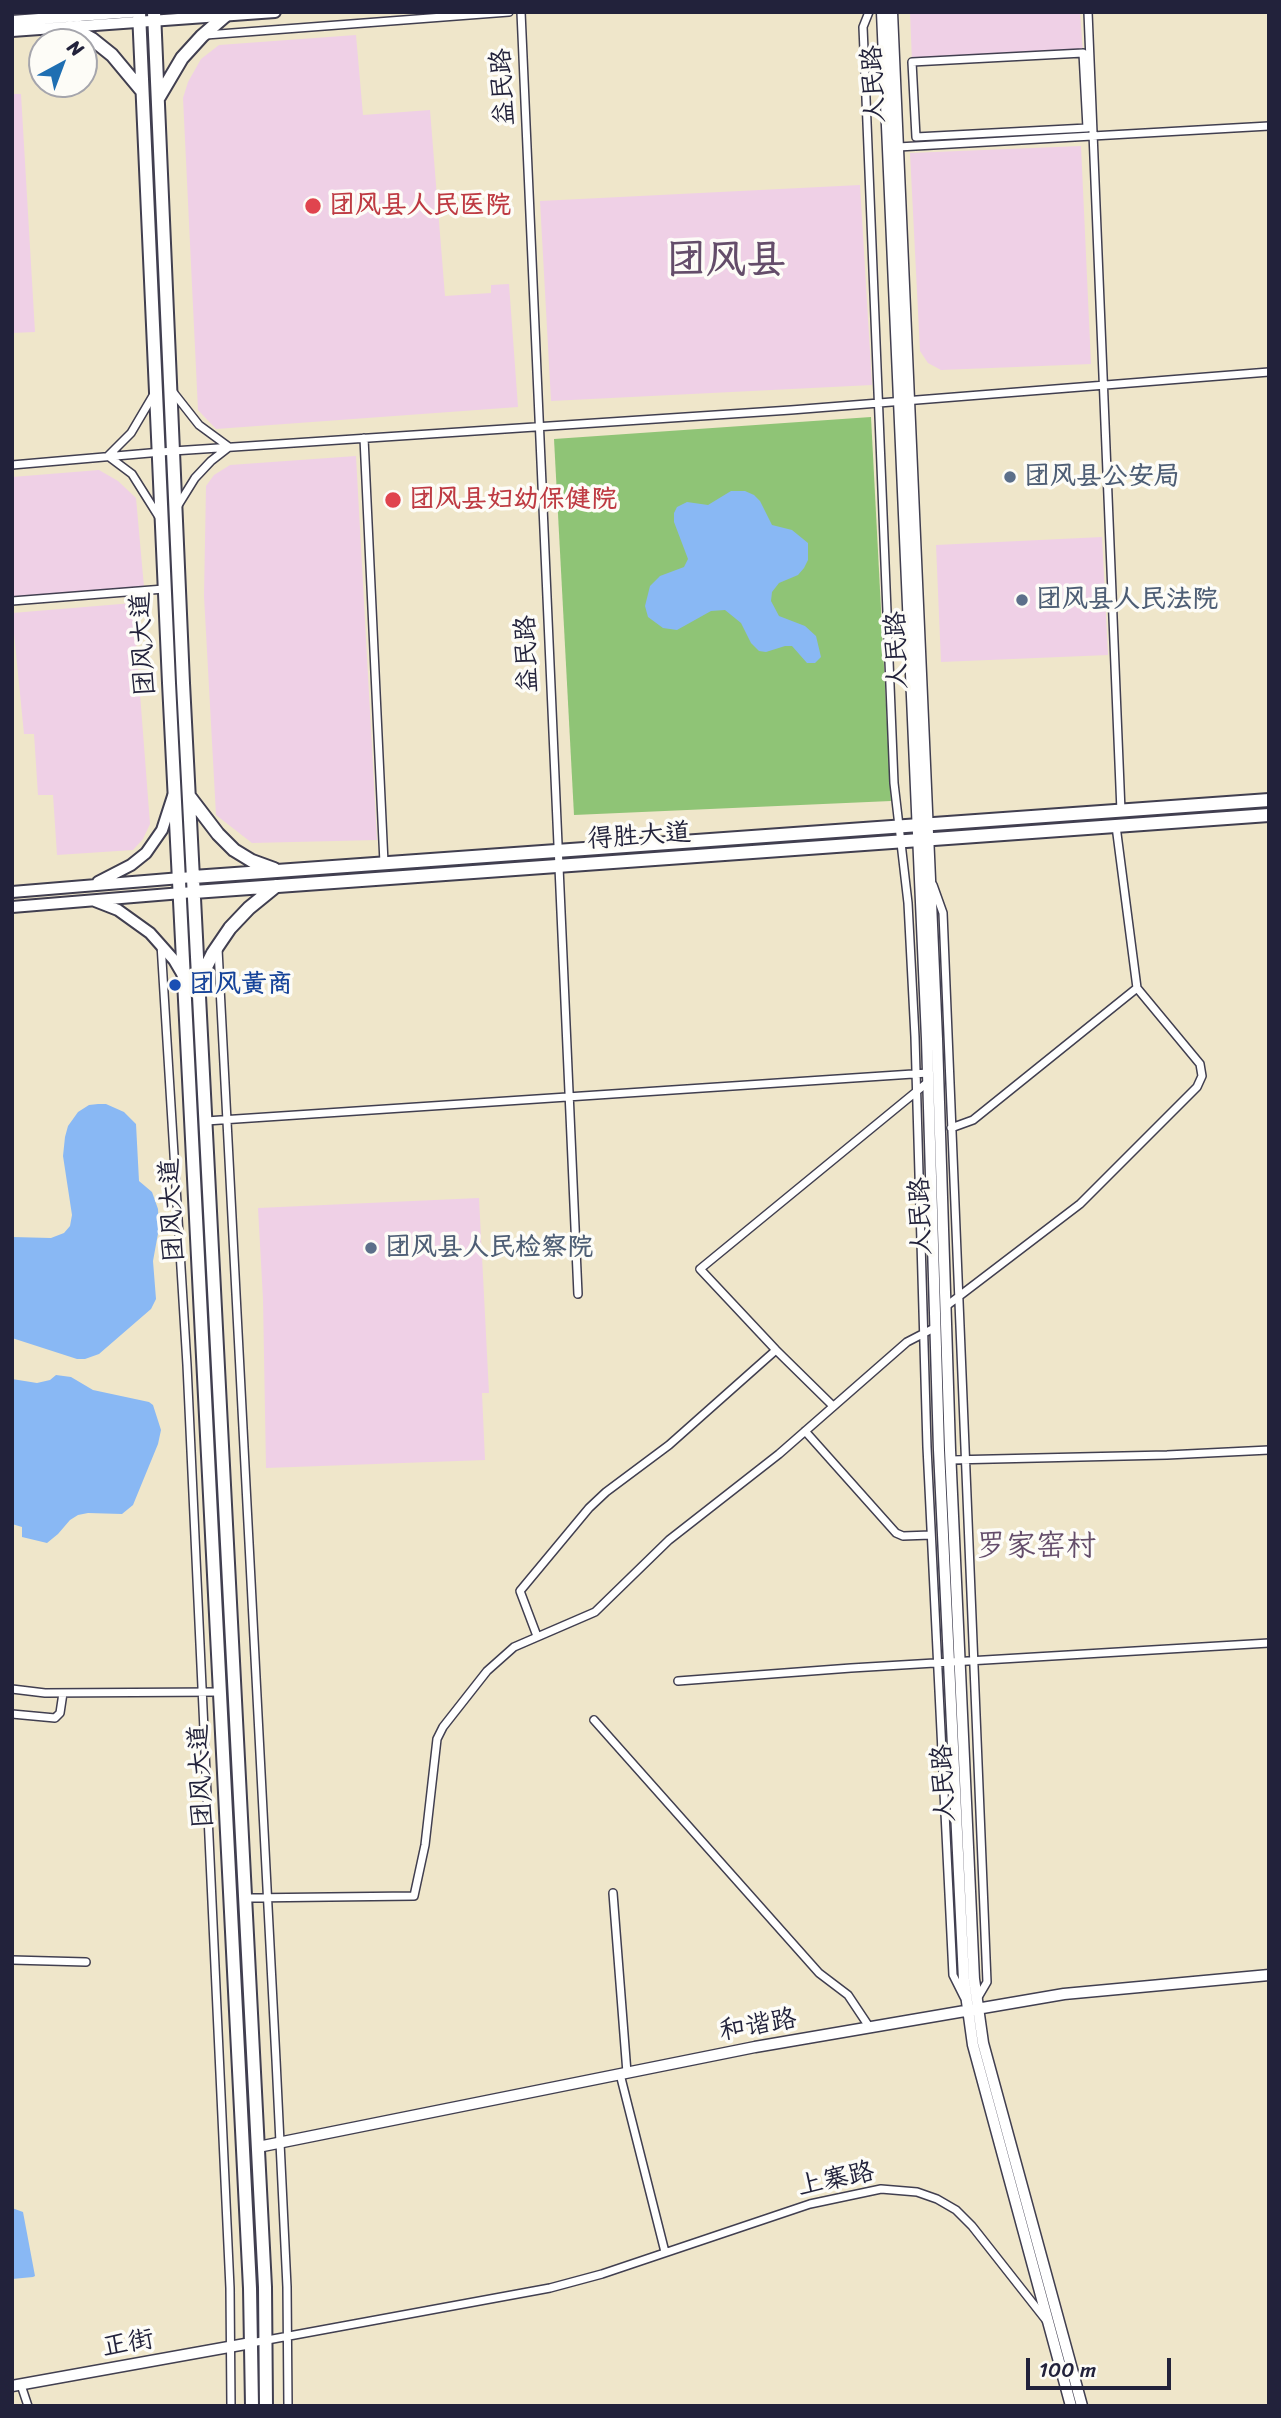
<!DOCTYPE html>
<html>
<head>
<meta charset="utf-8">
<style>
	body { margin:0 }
	#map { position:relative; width:1281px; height:2418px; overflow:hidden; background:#efe6ca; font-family:Sriracha,sans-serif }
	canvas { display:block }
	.frame { position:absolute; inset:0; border:14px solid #22223b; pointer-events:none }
	.north { position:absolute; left:28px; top:28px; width:70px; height:70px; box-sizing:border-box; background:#fdfcf7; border:2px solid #a5a5ac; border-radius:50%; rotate:41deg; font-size:19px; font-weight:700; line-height:28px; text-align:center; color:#22223b }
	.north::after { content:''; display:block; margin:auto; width:24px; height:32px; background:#1f6fb2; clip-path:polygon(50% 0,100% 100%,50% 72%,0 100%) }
	.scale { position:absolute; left:1026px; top:2358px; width:145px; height:32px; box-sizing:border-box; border:4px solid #22223b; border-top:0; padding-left:9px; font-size:21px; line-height:24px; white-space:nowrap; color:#22223b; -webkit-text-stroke:5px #fdfcf7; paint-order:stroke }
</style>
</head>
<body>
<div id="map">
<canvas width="1281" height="2418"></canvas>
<div class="frame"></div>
<div class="north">N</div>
<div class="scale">100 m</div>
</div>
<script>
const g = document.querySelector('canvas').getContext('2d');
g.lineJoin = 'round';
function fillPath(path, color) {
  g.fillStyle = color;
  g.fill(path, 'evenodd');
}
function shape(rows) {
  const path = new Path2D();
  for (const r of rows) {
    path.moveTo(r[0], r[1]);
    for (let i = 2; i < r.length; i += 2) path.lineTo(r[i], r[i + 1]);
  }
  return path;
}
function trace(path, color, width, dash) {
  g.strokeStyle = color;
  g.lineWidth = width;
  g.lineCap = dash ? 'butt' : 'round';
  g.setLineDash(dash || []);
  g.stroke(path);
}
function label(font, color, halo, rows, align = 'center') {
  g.font = font + ' Sriracha,"LXGW WenKai TC",sans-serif';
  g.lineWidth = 7;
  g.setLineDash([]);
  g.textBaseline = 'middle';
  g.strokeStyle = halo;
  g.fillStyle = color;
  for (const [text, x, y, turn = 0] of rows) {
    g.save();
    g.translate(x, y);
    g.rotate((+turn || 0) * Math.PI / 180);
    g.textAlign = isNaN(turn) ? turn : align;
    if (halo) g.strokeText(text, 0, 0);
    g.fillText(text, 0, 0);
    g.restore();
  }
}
const built = shape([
	[910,12,1080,12,1083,53,912,62],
	[356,35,363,115,430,110,445,296,491,293,491,285,509,284,518,407,216,429,198,410,183,98,188,82,201,59,219,45],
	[12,94,21,94,35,332,12,333],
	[1081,146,1091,364,941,370,928,363,920,351,910,153],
	[860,185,872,385,551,401,540,201],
	[356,456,377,840,252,843,216,815,204,596,206,486,214,475,230,465],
	[99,470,118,481,136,498,144,587,12,598,12,477],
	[1102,537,1108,655,941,662,936,545],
	[133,603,150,824,143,839,133,850,57,855,53,795,38,795,34,734,24,734,12,613],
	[479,1198,489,1393,482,1393,485,1460,266,1468,263,1299,258,1208]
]);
const green = shape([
	[871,417,891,801,574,815,554,439]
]);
const water = shape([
	[731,491,745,491,754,495,760,501,772,525,792,530,808,543,808,560,804,568,798,575,779,583,772,592,771,601,779,616,805,626,816,636,821,657,815,663,807,663,792,646,785,646,766,652,759,651,751,643,741,623,725,610,711,611,677,630,663,628,648,617,645,606,650,586,660,576,684,567,688,559,674,522,674,513,677,507,687,502,708,505],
	[98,1104,106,1104,124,1112,136,1124,139,1181,152,1192,158,1209,159,1228,153,1261,156,1299,151,1309,99,1354,85,1359,77,1359,12,1338,12,1237,51,1238,64,1233,70,1226,72,1215,63,1156,65,1137,68,1126,78,1112,89,1105],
	[56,1375,71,1377,93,1390,149,1402,153,1405,161,1430,158,1444,133,1505,122,1514,88,1513,78,1515,70,1520,58,1534,47,1543,22,1537,22,1527,12,1524,12,1379,37,1383,50,1380],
	[12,2208,23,2212,35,2276,33,2277,12,2279]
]);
const minor = shape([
	[521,12,578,1294],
	[869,12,863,27,865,74,894,783,908,903,915,1037,927,1447,953,1975,964,1997],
	[1088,12,1121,811],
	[206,35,509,12],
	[1083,53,1087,128,916,137,912,62,1083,53],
	[898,147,1269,126],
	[173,392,199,425,229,447,211,461,195,478,177,507],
	[154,394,131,433,108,456,132,474,159,517],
	[364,438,384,863],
	[12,465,173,451,791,410,1269,372],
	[12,601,164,589],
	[933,885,943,913,987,1982,977,1999],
	[161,944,187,1365,230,2288,231,2406],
	[218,949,276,2060,287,2287,288,2406],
	[206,1121,928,1073],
	[951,1128,973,1120,1137,988,1116,826],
	[945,1307,1080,1204,1197,1087,1202,1076,1200,1064,1137,988],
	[833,1406,776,1350,700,1269,928,1082],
	[805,1431,896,1533,903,1536,931,1535],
	[950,1460,1167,1455,1269,1450],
	[537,1636,520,1591,589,1508,606,1492,669,1445,776,1350],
	[678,1681,851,1668,1269,1643],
	[12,1689,45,1693,221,1692],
	[12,1714,55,1718,60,1713,63,1693],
	[594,1720,819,1973,848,1995,870,2028],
	[613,1893,627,2073],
	[246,1898,414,1896,425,1845,437,1739,443,1727,487,1671,514,1647,595,1612,669,1540,779,1454,907,1342,936,1327],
	[12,1960,86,1962],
	[620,2074,665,2252],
	[251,2343,550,2288,602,2274,810,2204,881,2189,917,2192,937,2199,956,2210,972,2226,1046,2320],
	[21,2385,28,2406]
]);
const tertiary = shape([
	[882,12,927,1039,939,1450,964,1980,973,2045,1071,2406],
	[892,12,937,1039,950,1450,974,1979,983,2043,1082,2406],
	[258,2147,755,2047,1064,1994,1269,1975],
	[12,2386,251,2343]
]);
const secondary = shape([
	[12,21,132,12],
	[12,31,275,12],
	[98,882,131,865,146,853,162,830,173,796],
	[12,892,193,877],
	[95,901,118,910,150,933,174,960,184,977],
	[12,907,194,892]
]);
const primary = shape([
	[139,12,169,683,250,2288,252,2406],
	[154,12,183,683,265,2287,266,2406],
	[77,16,81,12],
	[70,27,92,39,112,55,142,91],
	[159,97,182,58,202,36,225,16],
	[189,796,218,834,234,850,252,861,274,869],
	[193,877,1269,800],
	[194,892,1269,815],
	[200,979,213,953,230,928,249,908,276,886]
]);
const markers = [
	[313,206,9,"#e0444e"],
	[1010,477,7,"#5c6f8a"],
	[393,500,9,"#e0444e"],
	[1022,600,7,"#5c6f8a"],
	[175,985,7,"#1a4fb4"],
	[371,1248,7,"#5c6f8a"]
];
const streetNames = [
	["人民路",875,84,-93],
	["益民路",504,87,-93],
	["团风大道",144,644,-93],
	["人民路",898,650,-92],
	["益民路",528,654,-92],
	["得胜大道",639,837,-4],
	["团风大道",173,1210,-93],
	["人民路",922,1216,-92],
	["团风大道",202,1776,-93],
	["人民路",945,1783,-93],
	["和谐路",758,2026,-10],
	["上寨路",836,2180,-12],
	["正街",128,2344,-10]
];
const healthNames = [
	["团风县人民医院",329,206],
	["团风县妇幼保健院",409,500]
];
const serviceNames = [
	["团风县公安局",1024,477],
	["团风县人民法院",1036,600],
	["团风县人民检察院",385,1248]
];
const transitNames = [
	["团风黄商",189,985]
];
const quarterNames = [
	["罗家窑村",1036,1547]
];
const townNames = [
	["团风县",726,262]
];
fillPath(built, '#efd0e6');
fillPath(green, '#8fc476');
fillPath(water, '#89b8f4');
trace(minor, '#413f50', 10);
trace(tertiary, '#413f50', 13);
trace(secondary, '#413f50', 14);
trace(primary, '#413f50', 16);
trace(minor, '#fff', 7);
trace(tertiary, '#fff', 10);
trace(secondary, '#fff', 10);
trace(primary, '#fff', 12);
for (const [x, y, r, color] of markers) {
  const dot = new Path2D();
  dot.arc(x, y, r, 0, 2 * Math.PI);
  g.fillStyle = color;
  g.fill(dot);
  trace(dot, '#fdfcf7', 2.5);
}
label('26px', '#22223b', '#fdfcf7', streetNames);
label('bold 26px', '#be3a42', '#fdfcf7', healthNames, 'left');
label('bold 26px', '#4e5e75', '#fdfcf7', serviceNames, 'left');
label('bold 26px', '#164399', '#fdfcf7', transitNames, 'left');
label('30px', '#644d6a', '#fdfcf7', quarterNames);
label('bold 40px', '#644d6a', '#fdfcf7', townNames);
</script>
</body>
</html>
